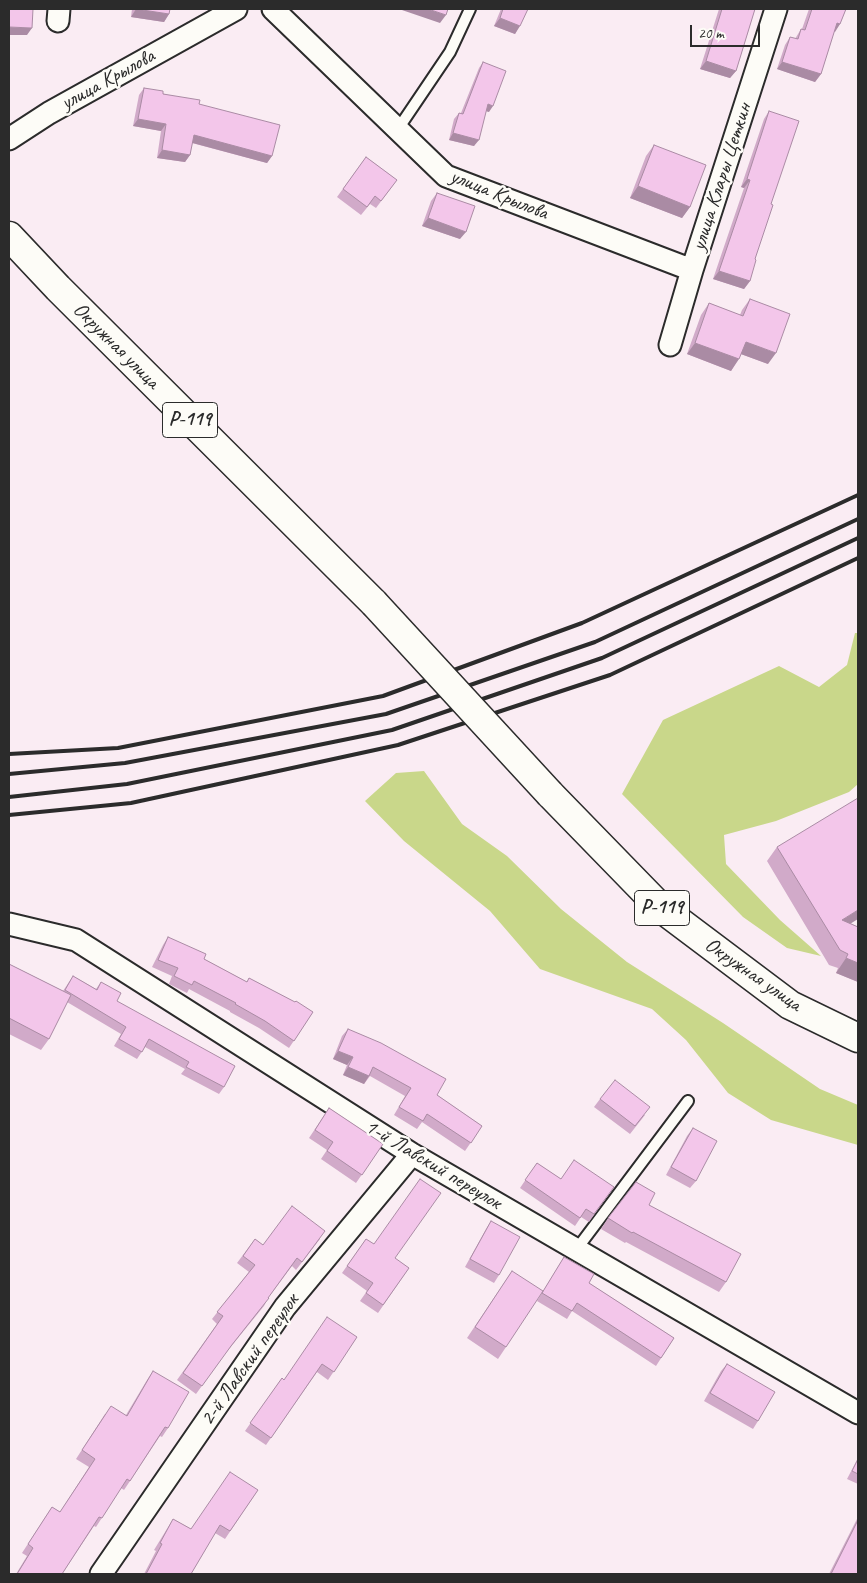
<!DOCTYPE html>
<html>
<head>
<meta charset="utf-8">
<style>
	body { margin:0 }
	#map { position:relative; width:867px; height:1583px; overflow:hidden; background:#faecf3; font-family:Caveat,sans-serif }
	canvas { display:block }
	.frame { position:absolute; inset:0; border:10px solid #2b2b2b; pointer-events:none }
	.scale { position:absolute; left:690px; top:25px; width:70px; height:22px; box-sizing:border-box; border:2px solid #2b2b2b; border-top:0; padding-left:6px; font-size:15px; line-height:18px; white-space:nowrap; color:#2b2b2b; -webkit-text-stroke:4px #fdfcf7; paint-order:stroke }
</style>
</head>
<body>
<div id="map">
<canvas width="867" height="1583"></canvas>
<div class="frame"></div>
<div class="scale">20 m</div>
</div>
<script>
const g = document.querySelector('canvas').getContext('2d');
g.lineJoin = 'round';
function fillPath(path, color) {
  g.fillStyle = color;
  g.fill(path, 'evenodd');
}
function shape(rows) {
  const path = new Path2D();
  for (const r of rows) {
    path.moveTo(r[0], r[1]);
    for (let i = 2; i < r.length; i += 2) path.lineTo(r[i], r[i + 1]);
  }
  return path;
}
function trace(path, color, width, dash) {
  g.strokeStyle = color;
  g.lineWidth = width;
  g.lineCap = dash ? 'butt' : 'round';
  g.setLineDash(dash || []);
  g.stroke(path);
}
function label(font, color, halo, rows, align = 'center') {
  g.font = font + ' Caveat,sans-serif';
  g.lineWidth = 5;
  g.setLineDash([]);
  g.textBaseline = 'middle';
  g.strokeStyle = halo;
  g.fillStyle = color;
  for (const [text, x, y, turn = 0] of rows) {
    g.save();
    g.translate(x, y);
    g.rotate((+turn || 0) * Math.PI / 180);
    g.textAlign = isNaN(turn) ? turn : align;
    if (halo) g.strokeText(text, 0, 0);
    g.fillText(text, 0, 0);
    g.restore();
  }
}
const green = shape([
	[855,633,858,633,858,784,849,792,776,821,724,835,726,864,780,920,821,956,787,948,743,917,622,794,663,720,779,666,819,687,847,665],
	[424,771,462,824,507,856,561,909,627,962,723,1023,820,1089,858,1105,858,1145,771,1120,728,1093,686,1040,652,1009,540,969,490,911,404,841,365,801,396,773]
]);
const service = shape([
	[398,129,450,52,470,9],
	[576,1250,688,1101]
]);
const minor = shape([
	[273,9,446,176,692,270],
	[58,21,59,9],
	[9,139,49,113,236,9],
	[670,345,692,270,776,9],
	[9,924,76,940,412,1154,858,1413],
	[101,1574,285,1307,412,1154]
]);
const trunk = shape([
	[9,236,58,288,374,603],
	[550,794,661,908,790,1005,858,1038]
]);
const rail = shape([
	[9,754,118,748,383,696,582,623,858,495],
	[9,774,125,763,386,714,595,642,858,519],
	[9,797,127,784,392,730,602,658,858,538],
	[9,815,131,803,398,745,610,675,858,558]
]);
const trunkBridge = shape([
	[374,603,550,794]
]);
const wall = shape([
	[132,9,170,9,169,14,164,22,131,17],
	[501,9,528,9,515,34,494,26],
	[719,9,755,9,736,71,730,78,700,69],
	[809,9,846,9,840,24,834,32,821,74,815,82,777,69,785,45,790,37,795,39,801,29,802,29],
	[483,62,489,112,486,111,474,146,449,140,454,119,459,113,461,113,479,68],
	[144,88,199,104,272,156,267,163,192,143,190,155,185,162,157,158,161,131,133,126,139,95],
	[769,111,771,204,755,259,750,281,744,289,713,279,744,188,741,187,764,119],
	[654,145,690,207,682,218,630,198,646,156],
	[366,157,397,180,376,208,370,204,361,215,337,197],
	[437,193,460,239,422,226,431,201],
	[750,299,768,364,741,354,731,371,687,354,701,315,709,303,740,315,742,310],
	[777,847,850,923,858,927,858,982,836,973,838,968,829,965,767,861],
	[168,937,204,959,247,982,249,978,313,1012,289,1048,259,1028,230,1012,230,1011,189,989,187,993,169,984,172,976,152,967,163,945],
	[9,964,63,991,73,976,96,989,101,982,117,1001,224,1087,219,1094,181,1074,185,1069,145,1047,137,1059,114,1046,121,1034,67,1002,49,1039,41,1050,9,1034],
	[348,1029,437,1095,482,1126,465,1151,422,1122,417,1129,394,1115,405,1096,370,1076,364,1084,343,1075,347,1065,333,1059,342,1036],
	[600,1099,645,1115,630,1134,594,1107],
	[329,1108,383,1144,356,1183,321,1159,327,1150,309,1138],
	[693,1128,696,1181,690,1188,666,1175,687,1136],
	[537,1163,561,1179,614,1187,589,1222,581,1217,575,1226,520,1188],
	[649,1205,726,1282,719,1292,626,1242,625,1243,601,1229,608,1218],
	[491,1221,499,1275,494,1283,465,1267,486,1229],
	[255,1239,263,1245,320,1239,296,1270,292,1266,268,1298,264,1306,225,1354,196,1394,177,1380,217,1324,212,1319,249,1272,237,1263],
	[366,1239,409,1268,378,1313,360,1301,367,1291,342,1273],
	[564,1257,589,1283,674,1338,656,1366,572,1311,567,1319,537,1301],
	[512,1271,506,1347,498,1359,467,1338],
	[357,1337,328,1380,317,1372,266,1445,245,1431,282,1378,284,1380],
	[727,1364,758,1421,753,1429,704,1401,721,1371],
	[153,1371,168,1428,162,1437,160,1436,124,1490,121,1488,96,1527,94,1526,62,1574,16,1574,27,1556,22,1553,46,1516,52,1507,60,1512,89,1467,76,1459,105,1414,126,1415,147,1380],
	[858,1458,858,1484,847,1479],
	[258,1490,225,1539,215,1533,191,1574,144,1574,156,1551,154,1550,173,1519,191,1529],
	[858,1517,858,1574,829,1574]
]);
const shadedWall = shape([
	[136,9,169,14,164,22,131,17],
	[399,9,428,9,446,15,440,23],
	[500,18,520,26,515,34,494,26],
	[837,23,840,24,835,32,832,31],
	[9,27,32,28,27,35,9,35],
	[706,61,736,71,730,78,700,69],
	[782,62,821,74,815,82,777,69],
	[488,104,493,106,489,112,483,110],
	[138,119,166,124,161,131,133,126],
	[453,133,479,140,474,146,449,140],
	[194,135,272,156,267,163,189,142],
	[162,150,190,155,185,162,157,158],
	[747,179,750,180,744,188,741,187],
	[638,186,690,207,682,218,630,198],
	[428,218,466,232,460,239,422,226],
	[719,271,750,281,744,289,713,279],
	[746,342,776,353,768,364,738,353],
	[695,343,739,359,731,371,687,354],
	[858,910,858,919,832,935,842,920],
	[846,958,858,963,858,982,836,973],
	[338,1051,353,1057,347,1065,333,1059],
	[348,1067,369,1076,364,1084,343,1075]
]);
const building = shape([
	[9,9,33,9,32,28,9,27,9,9],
	[136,9,170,9,169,14,136,9],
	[428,9,448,9,446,15,428,9],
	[503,9,528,9,520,26,500,18,503,9],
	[722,9,755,9,736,71,706,61,722,9],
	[812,9,846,9,840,24,837,23,821,74,782,62,790,37,798,39,801,29,805,30,812,9],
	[483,62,506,71,493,106,488,104,479,140,453,133,459,113,463,114,483,62],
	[144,88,163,91,163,94,200,100,199,104,280,125,272,156,194,135,190,155,162,150,166,124,138,119,144,88],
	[769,111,799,121,771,204,773,205,755,259,756,260,750,281,719,271,750,180,747,179,769,111],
	[654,145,706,165,690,207,638,186,654,145],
	[366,157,397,180,381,201,375,196,367,207,343,189,366,157],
	[437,193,475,206,466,232,428,218,437,193],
	[750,299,790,314,776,353,746,342,739,359,695,343,709,303,743,316,750,299],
	[858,798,858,910,842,920,858,927,858,963,846,958,848,954,840,950,777,847,858,798],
	[168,937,206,954,204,959,247,982,249,978,295,1002,296,1001,313,1012,294,1041,265,1021,235,1004,236,1003,194,981,192,985,174,976,178,968,158,960,168,937],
	[9,964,71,995,49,1039,9,1018,9,964],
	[73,976,97,990,101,982,121,993,117,1001,235,1066,224,1087,186,1067,189,1062,149,1039,142,1052,119,1039,126,1027,65,990,73,976],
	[348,1029,381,1043,446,1079,437,1095,482,1126,471,1143,427,1114,423,1121,399,1107,411,1088,373,1067,369,1076,348,1067,353,1057,338,1051,348,1029],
	[615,1080,650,1107,635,1126,600,1099,615,1080],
	[329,1108,383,1144,362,1175,327,1151,333,1142,315,1130,329,1108],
	[693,1128,717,1141,696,1181,671,1167,693,1128],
	[574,1160,614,1187,594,1214,586,1209,580,1218,525,1180,537,1163,561,1179,574,1160],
	[420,1179,441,1193,395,1258,409,1268,383,1305,366,1293,373,1283,347,1266,366,1239,374,1244,420,1179],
	[636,1182,655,1193,649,1205,741,1254,726,1282,633,1232,632,1233,608,1218,636,1182],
	[292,1206,325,1231,302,1262,297,1258,268,1298,269,1298,231,1346,202,1386,183,1373,223,1316,217,1312,255,1265,243,1256,255,1239,263,1245,292,1206],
	[491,1221,520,1237,499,1275,470,1259,491,1221],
	[564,1257,594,1274,589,1283,674,1338,661,1358,577,1303,572,1311,542,1293,564,1257],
	[512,1271,543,1291,506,1347,475,1327,512,1271],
	[327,1317,357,1337,334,1372,322,1364,271,1438,250,1423,282,1378,284,1380,327,1317],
	[727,1364,775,1392,758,1421,710,1393,727,1364],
	[153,1371,189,1392,168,1428,165,1427,130,1481,127,1479,102,1518,99,1517,62,1574,17,1574,33,1548,28,1544,52,1507,60,1512,95,1459,82,1450,111,1406,127,1416,153,1371],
	[858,1459,858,1474,852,1471,858,1459],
	[230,1472,258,1490,230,1531,220,1525,191,1574,146,1574,162,1544,160,1543,173,1519,191,1529,230,1472],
	[858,1520,858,1574,831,1574,858,1520]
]);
const shields = [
	[190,420,55],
	[662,908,55]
];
const shieldNames = [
	["Р-119",190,420],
	["Р-119",662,908]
];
const streetNames = [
	["улица Крылова",108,80,-29],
	["улица Клары Цеткин",722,177,-72],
	["улица Крылова",499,195,22],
	["Окружная улица",116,346,45],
	["Окружная улица",753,975,35],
	["1-й Лавский переулок",433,1165,31],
	["2-й Лавский переулок",250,1360,-55]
];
fillPath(green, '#c9d78a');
trace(service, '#2b2b2b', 14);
trace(minor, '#2b2b2b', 25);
trace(trunk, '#2b2b2b', 31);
trace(service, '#fdfcf7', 10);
trace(minor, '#fdfcf7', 21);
trace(trunk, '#fdfcf7', 28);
trace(rail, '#2b2b2b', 4);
trace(trunkBridge, '#2b2b2b', 31, []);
trace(trunkBridge, '#fdfcf7', 28);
fillPath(wall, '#d1aac9');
fillPath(shadedWall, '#aa8ba4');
fillPath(building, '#f3c6ea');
trace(building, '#aa8ba4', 1);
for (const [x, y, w] of shields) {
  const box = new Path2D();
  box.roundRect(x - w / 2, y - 17.5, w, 35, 4);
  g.fillStyle = '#fdfcf7';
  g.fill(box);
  trace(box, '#2b2b2b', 1);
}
label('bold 20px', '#2b2b2b', null, shieldNames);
label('21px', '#2b2b2b', '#fdfcf7', streetNames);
</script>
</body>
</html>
